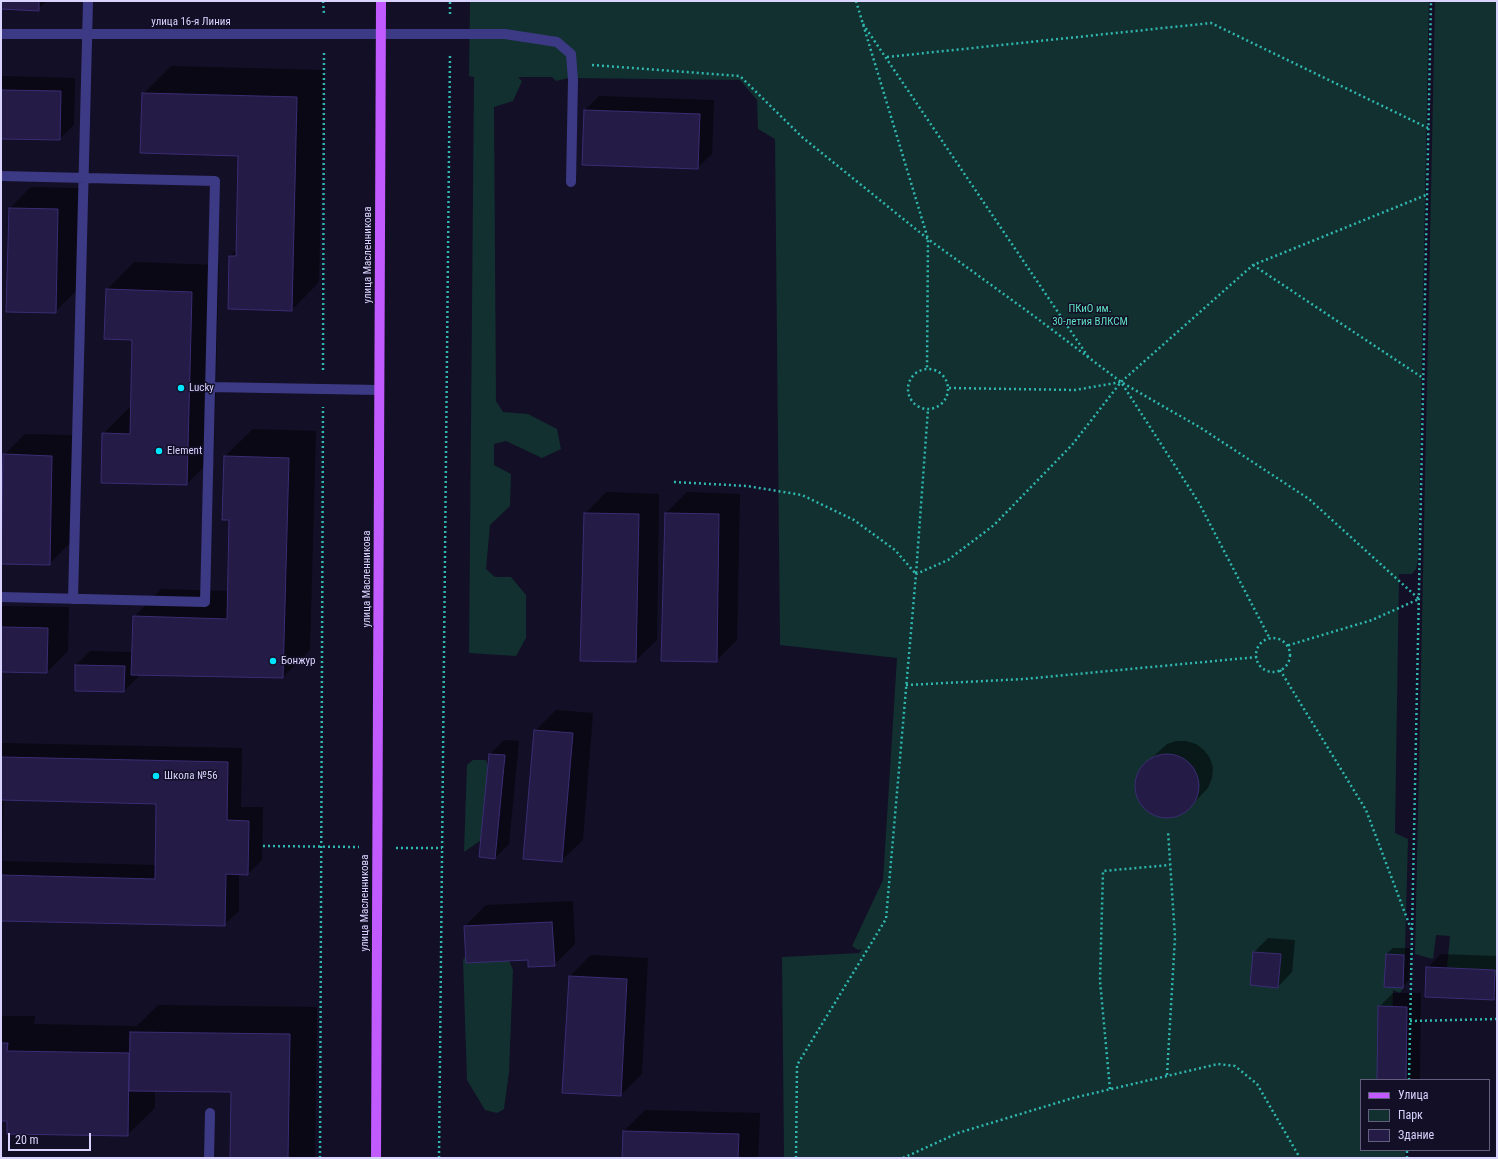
<!DOCTYPE html>
<html>
<head>
<meta charset="utf-8">
<style>
	body { margin:0 }
	#map { position:relative; width:1498px; height:1159px; overflow:hidden; background:#130f26; font-family:"Roboto Condensed",sans-serif }
	canvas { display:block }
	.frame { position:absolute; inset:0; border:2px solid #d9d4ff; pointer-events:none }
	.legend { position:absolute; left:1360px; top:1079px; width:130px; height:72px; box-sizing:border-box; background:#130f26; border:1px solid #625e7d; margin:0; padding:5px 7px; list-style:none; font-size:12px; color:#d9d4ff }
	.legend li { display:flex; align-items:center; gap:8px; height:20px }
	.legend b { width:20px; border:1px solid #625e7d }
	.scale { position:absolute; left:8px; top:1133px; width:83px; height:18px; box-sizing:border-box; border:2px solid #d9d4ff; border-top:0; padding-left:5px; font-size:12px; line-height:14px; white-space:nowrap; color:#d9d4ff; -webkit-text-stroke:3px #130f26; paint-order:stroke }
</style>
</head>
<body>
<div id="map">
<canvas width="1498" height="1159"></canvas>
<div class="frame"></div>
<ul class="legend">
<li><b style="height:5px;background:#c25bff"></b>Улица</li>
<li><b style="height:11px;background:#12302f"></b>Парк</li>
<li><b style="height:11px;background:#241b47"></b>Здание</li>
</ul>
<div class="scale">20 m</div>
</div>
<script>
const g = document.querySelector('canvas').getContext('2d');
g.lineJoin = 'round';
function fillPath(path, color) {
  g.fillStyle = color;
  g.fill(path, 'evenodd');
}
function shape(rows) {
  const path = new Path2D();
  for (const r of rows) {
    if (r.length === 3) {
      path.moveTo(r[0] + r[2], r[1]);
      path.arc(r[0], r[1], r[2], 0, 2 * Math.PI);
      continue;
    }
    path.moveTo(r[0], r[1]);
    for (let i = 2; i < r.length; i += 2) path.lineTo(r[i], r[i + 1]);
  }
  return path;
}
function trace(path, color, width, dash) {
  g.strokeStyle = color;
  g.lineWidth = width;
  g.lineCap = dash ? 'butt' : 'round';
  g.setLineDash(dash || []);
  g.stroke(path);
}
function label(font, color, halo, rows, align = 'center') {
  g.font = font + ' "Roboto Condensed",sans-serif';
  g.lineWidth = 3;
  g.setLineDash([]);
  g.textBaseline = 'middle';
  g.strokeStyle = halo;
  g.fillStyle = color;
  for (const [text, x, y, turn = 0] of rows) {
    g.save();
    g.translate(x, y);
    g.rotate((+turn || 0) * Math.PI / 180);
    g.textAlign = isNaN(turn) ? turn : align;
    if (halo) g.strokeText(text, 0, 0);
    g.fillText(text, 0, 0);
    g.restore();
  }
}
const green = shape([
	[470,1,1429,1,1418,560,1416,569,1412,574,1399,574,1395,833,1408,839,1404,987,1400,993,1393,990,1391,1080,1361,1080,1361,1150,1405,1150,1405,1158,784,1158,782,957,859,953,862,949,858,950,852,946,883,880,897,658,780,645,775,139,758,129,757,100,740,80,568,78,556,81,552,77,518,77,522,81,513,101,494,107,496,401,503,412,528,414,557,429,561,449,542,458,506,441,494,444,494,465,511,474,510,506,490,525,486,569,495,577,511,577,526,595,526,638,516,656,469,653,474,77,469,76],
	[1435,1,1497,1,1497,973,1496,976,1485,980,1456,975,1447,967,1450,936,1436,935,1433,959,1415,954],
	[473,760,486,760,491,777,487,836,464,852,467,765],
	[470,950,505,951,513,970,509,1072,504,1109,497,1113,485,1110,467,1080,463,960]
]);
const shadow = shape([
	[1,1,47,1,38,9,1,8],
	[171,66,324,70,319,282,292,310,229,308,230,256,237,249,239,155,143,94],
	[1,76,75,78,74,125,59,139,1,138],
	[599,96,714,100,712,154,697,168,585,110],
	[31,187,79,188,76,291,55,312,10,208],
	[134,262,219,265,214,456,187,484,103,434,131,406,133,339,107,290],
	[253,429,316,431,310,650,283,677,138,674,138,677,124,691,76,665,90,651,133,652,134,617,161,589,229,591,230,519,225,456],
	[25,434,73,435,70,543,49,564,1,563,4,455],
	[606,492,659,494,657,640,635,661,585,514],
	[687,492,740,494,737,640,716,661,666,513],
	[1,606,69,607,68,651,47,672,1,671],
	[556,710,593,713,583,840,561,861,535,731],
	[504,740,519,741,509,844,495,858,490,754],
	[1176,741,1186,741,1196,744,1204,750,1210,758,1213,768,1212,778,1208,788,1187,810,1178,815,1168,817,1158,816,1148,811,1141,803,1137,794,1136,784,1139,774,1144,765,1167,744],
	[1,743,242,748,241,807,263,807,262,860,248,874,239,874,239,911,224,925,1,920],
	[4,799,157,803,156,865,2,861],
	[573,901,575,944,554,965,529,959,465,926,486,905],
	[1268,938,1295,940,1292,972,1278,987,1254,952],
	[1393,948,1410,948,1409,980,1402,987,1386,954],
	[1441,954,1497,956,1497,996,1493,999,1427,968],
	[591,955,648,958,642,1074,621,1095,570,976],
	[1393,993,1421,993,1420,1080,1378,1080,1379,1007],
	[158,1005,317,1007,315,1158,231,1158,232,1091,155,1090,155,1108,127,1135,1,1120,1,1016,35,1016,34,1024,137,1026],
	[645,1110,760,1113,758,1158,623,1158,624,1131]
]);
const building = shape([
	[1,1,39,1,39,11,1,9,1,1],
	[1,90,61,91,60,140,1,139,1,90],
	[142,93,297,97,292,311,228,309,229,256,236,256,238,156,140,153,142,93],
	[584,110,700,114,698,169,582,165,584,110],
	[9,208,58,209,56,313,6,312,9,208],
	[106,289,192,292,187,485,101,483,102,433,130,434,132,340,104,339,106,289],
	[3,454,52,456,50,565,1,564,3,454],
	[224,456,289,458,283,678,131,675,133,616,227,619,229,520,222,520,224,456],
	[584,513,639,514,636,662,580,661,584,513],
	[665,513,719,514,717,662,661,661,665,513],
	[1,627,48,628,47,673,1,672,1,627],
	[75,665,125,666,124,692,75,691,75,665],
	[534,730,573,733,562,862,523,859,534,730],
	[489,754,505,755,495,859,479,857,489,754],
	[1167,786,32],
	[1,757,228,762,227,820,249,821,248,875,226,874,225,926,1,921,1,875,155,879,156,804,1,800,1,757],
	[552,922,555,966,528,967,528,960,466,963,464,926,552,922],
	[1253,952,1281,954,1278,988,1250,985,1253,952],
	[1386,954,1404,955,1403,988,1384,987,1386,954],
	[1426,967,1495,970,1494,1000,1425,997,1426,967],
	[569,976,627,979,621,1096,562,1093,569,976],
	[1378,1006,1407,1007,1406,1080,1377,1080,1378,1006],
	[130,1032,290,1034,288,1158,230,1158,231,1092,129,1091,130,1032],
	[1,1043,8,1043,7,1051,129,1053,128,1136,7,1134,7,1121,1,1121,1,1043],
	[623,1131,739,1134,738,1158,622,1158,623,1131]
]);
const path = shape([
	[323,1,324,14],
	[856,1,928,239,927,369],
	[450,14,450,1],
	[863,24,1089,358],
	[887,57,1211,23,1428,128],
	[592,65,740,76,802,137,928,239,1038,319,1121,382,1201,428,1309,499,1419,599,1372,620,1286,646],
	[1253,265,1423,378],
	[928,389,20],
	[323,370,324,53],
	[949,388,1075,390,1121,382,1199,503,1270,639],
	[674,482,747,486,802,495,854,520,895,550,916,574,928,409],
	[1273,655,17],
	[1280,670,1366,810,1411,929],
	[906,685,1024,679,1257,657],
	[263,846,359,847],
	[396,848,442,848],
	[1410,1021,1497,1019],
	[1167,1075,1175,937,1168,831],
	[1409,1080,1431,1],
	[1110,1089,1100,981,1103,871,1170,865],
	[320,1158,323,407],
	[439,1158,450,53],
	[796,1158,797,1065,886,919,916,574,948,560,994,525,1072,445,1121,382,1253,265,1426,195],
	[903,1158,958,1133,1073,1098,1218,1064,1235,1066,1257,1084,1300,1158],
	[1407,1158,1407,1150]
]);
const minor = shape([
	[1,34,505,34,557,42,571,54,573,80,571,182],
	[1,176,215,181,205,602,1,597],
	[210,387,379,390],
	[73,599,88,1],
	[209,1158,210,1113]
]);
const major = shape([
	[376,1158,381,1]
]);
const markers = [
	[181,388,4,"#00e5ff"],
	[159,451,4,"#00e5ff"],
	[273,661,4,"#00e5ff"],
	[156,776,4,"#00e5ff"]
];
const streetNames = [
	["улица 16-я Линия",191,22],
	["улица Масленникова",368,255,-90],
	["улица Масленникова",367,579,-90],
	["улица Масленникова",365,903,-90]
];
const parkNames = [
	["ПКиО им.",1090,309],
	["30-летия ВЛКСМ",1090,322]
];
const poiNames = [
	["Lucky",189,388],
	["Element",167,451],
	["Бонжур",281,661],
	["Школа №56",164,776]
];
fillPath(green, '#12302f');
fillPath(shadow, '#0007');
fillPath(building, '#241b47');
trace(building, '#3b2d73', 1);
trace(path, '#2fb8b0', 2.5, [2, 3]);
trace(minor, '#3d3a85', 10);
trace(major, '#c25bff', 10);
for (const [x, y, r, color] of markers) {
  const dot = new Path2D();
  dot.arc(x, y, r, 0, 2 * Math.PI);
  g.fillStyle = color;
  g.fill(dot);
  trace(dot, '#130f26', 1.5);
}
label('11px', '#d9d4ff', '#130f26', streetNames);
label('11px', '#5fe0c0', '#130f26', parkNames);
label('11px', '#d9d4ff', '#130f26', poiNames, 'left');
</script>
</body>
</html>
